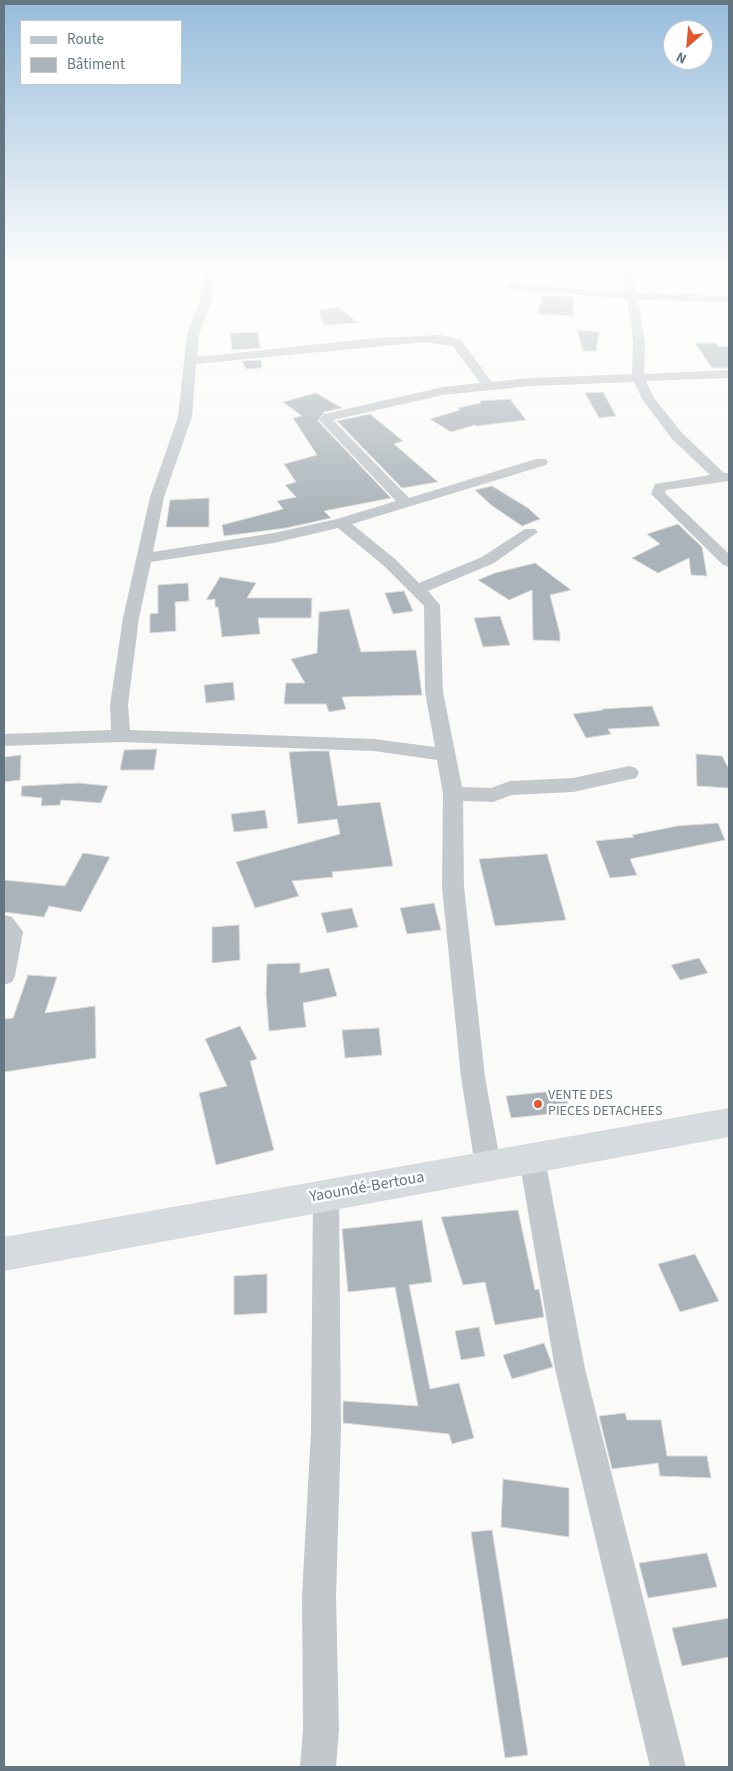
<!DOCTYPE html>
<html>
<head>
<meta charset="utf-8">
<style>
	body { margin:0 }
	#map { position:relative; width:733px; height:1771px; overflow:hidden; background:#fafaf8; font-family:"Source Sans 3",sans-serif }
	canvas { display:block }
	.frame { position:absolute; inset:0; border:5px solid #657683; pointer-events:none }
	.legend { position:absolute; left:20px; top:20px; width:162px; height:65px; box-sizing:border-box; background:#fff; border:1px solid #c1c8cd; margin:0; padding:6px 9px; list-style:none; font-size:15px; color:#657683 }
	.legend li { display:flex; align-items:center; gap:10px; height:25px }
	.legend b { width:25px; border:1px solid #c1c8cd }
	.north { position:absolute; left:663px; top:20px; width:50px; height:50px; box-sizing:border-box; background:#fff; border:1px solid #c1c8cd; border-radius:50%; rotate:207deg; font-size:14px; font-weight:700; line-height:20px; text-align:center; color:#657683 }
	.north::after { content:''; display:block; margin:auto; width:18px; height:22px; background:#e4572e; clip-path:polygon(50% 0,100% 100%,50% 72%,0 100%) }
</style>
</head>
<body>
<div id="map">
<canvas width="733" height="1771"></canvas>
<div class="frame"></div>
<ul class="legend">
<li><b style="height:6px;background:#c3c8cc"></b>Route</li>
<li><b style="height:14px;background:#aab3b9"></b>Bâtiment</li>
</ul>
<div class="north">N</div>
</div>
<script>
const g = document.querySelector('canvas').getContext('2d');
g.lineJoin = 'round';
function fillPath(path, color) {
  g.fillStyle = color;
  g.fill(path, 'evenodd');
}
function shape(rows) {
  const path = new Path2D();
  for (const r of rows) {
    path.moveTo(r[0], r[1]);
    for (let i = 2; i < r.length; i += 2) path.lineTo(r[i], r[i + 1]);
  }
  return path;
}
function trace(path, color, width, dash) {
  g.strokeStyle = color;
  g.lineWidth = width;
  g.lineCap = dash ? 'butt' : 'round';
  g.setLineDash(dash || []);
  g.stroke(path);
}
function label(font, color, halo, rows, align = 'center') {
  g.font = font + ' "Source Sans 3",sans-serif';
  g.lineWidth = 5;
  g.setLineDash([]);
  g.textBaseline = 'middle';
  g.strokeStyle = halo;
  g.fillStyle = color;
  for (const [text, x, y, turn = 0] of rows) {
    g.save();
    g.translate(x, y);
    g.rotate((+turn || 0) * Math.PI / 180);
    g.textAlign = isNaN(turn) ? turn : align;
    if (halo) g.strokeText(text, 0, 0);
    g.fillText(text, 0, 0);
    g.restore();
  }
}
const building = shape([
	[542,295,573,297,574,316,538,314,542,295],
	[338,307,358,323,324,325,319,310,338,307],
	[577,330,599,332,596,351,583,351,577,330],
	[258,332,260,348,232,350,230,333,258,332],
	[695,343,716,343,719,347,729,346,729,368,712,368,695,343],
	[261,360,262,368,246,369,242,361,261,360],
	[603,392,616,416,599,418,585,393,603,392],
	[316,393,342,408,324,412,318,421,391,498,324,511,331,518,286,528,224,536,222,525,283,509,277,501,296,497,285,485,296,482,284,464,317,455,293,418,302,416,283,402,316,393],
	[510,399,526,420,477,426,475,425,451,432,430,419,460,410,458,408,481,403,480,401,510,399],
	[370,414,403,441,394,444,438,482,402,488,337,421,370,414],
	[492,486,528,508,540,519,522,526,491,505,475,490,492,486],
	[209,498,209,527,166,527,170,500,209,498],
	[678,524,702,547,707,576,691,575,689,558,658,573,632,558,660,544,647,534,678,524],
	[535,563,571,590,550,595,560,634,560,641,533,640,532,590,509,600,478,580,495,573,535,563],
	[220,577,256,583,247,598,312,598,311,618,258,618,260,634,222,637,218,607,215,607,215,599,206,600,220,577],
	[188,583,189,601,175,602,176,631,150,633,150,614,158,613,158,585,188,583],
	[404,591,413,611,393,614,385,593,404,591],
	[349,609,361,652,416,650,422,695,342,697,346,709,329,712,326,704,284,704,286,683,305,683,291,659,317,653,319,612,349,609],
	[500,616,510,645,483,647,474,618,500,616],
	[233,682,235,700,206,703,204,685,233,682],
	[652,706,660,726,608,729,611,734,586,738,573,714,603,710,602,709,652,706],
	[157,749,154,770,120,770,124,750,157,749],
	[308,751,329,751,338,806,380,802,393,866,332,872,333,877,292,881,299,896,255,908,236,862,340,834,337,819,298,824,289,752,308,751],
	[696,754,722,756,729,769,729,788,697,786,696,754],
	[21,755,20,780,4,782,5,757,21,755],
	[79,783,108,786,101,803,61,800,60,805,41,806,42,798,21,796,22,786,79,783],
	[265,810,268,828,234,832,231,814,265,810],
	[718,823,725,840,630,859,637,875,610,878,596,841,634,837,632,835,677,826,718,823],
	[83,853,110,857,81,912,49,906,44,917,4,912,4,880,65,886,83,853],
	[547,854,566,920,495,926,479,859,547,854],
	[434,903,441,930,407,934,400,908,434,903],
	[352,908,358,927,327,933,321,913,352,908],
	[239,925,240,960,212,963,212,927,239,925],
	[699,958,708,973,680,980,671,965,699,958],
	[300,963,300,973,329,968,337,996,303,1003,306,1027,269,1031,266,995,267,964,300,963],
	[28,975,57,977,45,1013,95,1006,96,1058,4,1072,4,1019,13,1018,28,975],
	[240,1026,257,1059,250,1061,274,1150,216,1165,199,1093,227,1086,205,1039,240,1026],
	[379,1028,382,1055,345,1058,342,1030,379,1028],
	[564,1090,570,1112,511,1118,506,1096,564,1090],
	[518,1210,535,1290,539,1289,544,1317,495,1325,485,1282,463,1285,441,1217,518,1210],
	[422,1220,432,1282,409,1285,430,1389,459,1383,474,1438,452,1444,449,1434,343,1423,343,1401,418,1406,395,1287,348,1292,342,1229,422,1220],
	[695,1254,719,1301,680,1312,658,1264,695,1254],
	[267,1274,267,1313,234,1315,234,1276,267,1274],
	[479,1327,485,1356,461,1360,455,1331,479,1327],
	[544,1343,553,1367,512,1379,503,1355,544,1343],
	[625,1413,627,1420,661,1420,667,1456,707,1456,711,1478,660,1476,658,1463,612,1469,599,1416,625,1413],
	[503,1479,569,1488,569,1537,501,1527,503,1479],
	[492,1530,528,1755,505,1758,471,1532,492,1530],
	[707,1553,717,1587,648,1598,639,1563,707,1553],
	[729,1618,729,1657,682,1666,672,1628,729,1618]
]);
const minor = shape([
	[205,269,215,269,212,300,199,334,197,357,376,338,441,335,461,340,492,382,530,378,632,374,633,342,627,299,512,289,507,286,508,284,626,292,621,269,631,269,637,293,729,296,729,302,638,300,645,342,644,374,729,370,729,378,646,381,654,398,682,433,724,473,729,473,729,481,666,490,665,493,729,554,729,567,723,565,651,494,655,484,710,475,672,439,642,399,634,382,530,386,443,395,333,420,409,498,536,459,546,459,548,462,546,465,352,524,395,559,419,583,482,557,525,529,535,529,538,532,494,563,428,591,440,605,443,692,462,787,491,788,510,781,573,778,629,766,636,768,639,773,636,778,573,792,512,795,493,802,463,801,464,887,485,1077,501,1166,497,1174,488,1178,479,1174,475,1166,461,1077,442,887,443,794,437,760,374,751,121,742,4,746,4,734,111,730,110,705,123,618,150,497,178,417,187,334,200,300,205,269],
	[425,342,453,346,480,383,443,387,329,413,324,414,319,420,396,501,337,519,274,533,153,552,164,497,192,417,196,364,425,342],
	[338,528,383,565,424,606,425,692,435,747,374,739,130,730,128,705,139,618,151,562,274,543,338,528],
	[4,915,12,917,23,932,15,976,12,982,4,985,4,915],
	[532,1147,541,1151,545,1159,585,1369,686,1767,650,1767,555,1369,519,1159,523,1151,532,1147],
	[326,1183,335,1186,339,1195,341,1431,336,1596,339,1730,336,1767,300,1767,303,1730,302,1596,311,1431,313,1195,317,1186,326,1183]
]);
const trunk = shape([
	[729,1108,729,1137,4,1271,4,1237,729,1108]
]);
const markers = [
	[538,1104,5,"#e4572e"]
];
const poiNames = [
	["VENTE DES",548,1096],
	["PIECES DETACHEES",548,1112]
];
const nearStreetnames = [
	["Yaoundé-Bertoua",367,1188,-10]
];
fillPath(building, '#aab3b9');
trace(building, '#dcdcda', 1);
fillPath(minor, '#c3c8cc');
fillPath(trunk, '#d6dbdf');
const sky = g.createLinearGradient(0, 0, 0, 517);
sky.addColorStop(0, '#96bcdc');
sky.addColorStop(0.52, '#fdfdfc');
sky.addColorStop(1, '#fdfdfc00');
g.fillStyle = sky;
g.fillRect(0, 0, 733, 517);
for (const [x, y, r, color] of markers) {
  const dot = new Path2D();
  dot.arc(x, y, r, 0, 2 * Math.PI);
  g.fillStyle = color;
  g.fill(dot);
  trace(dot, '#fff', 2);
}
label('14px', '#657683', '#fff', poiNames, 'left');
label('16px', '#657683', '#fff', nearStreetnames);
</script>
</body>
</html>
